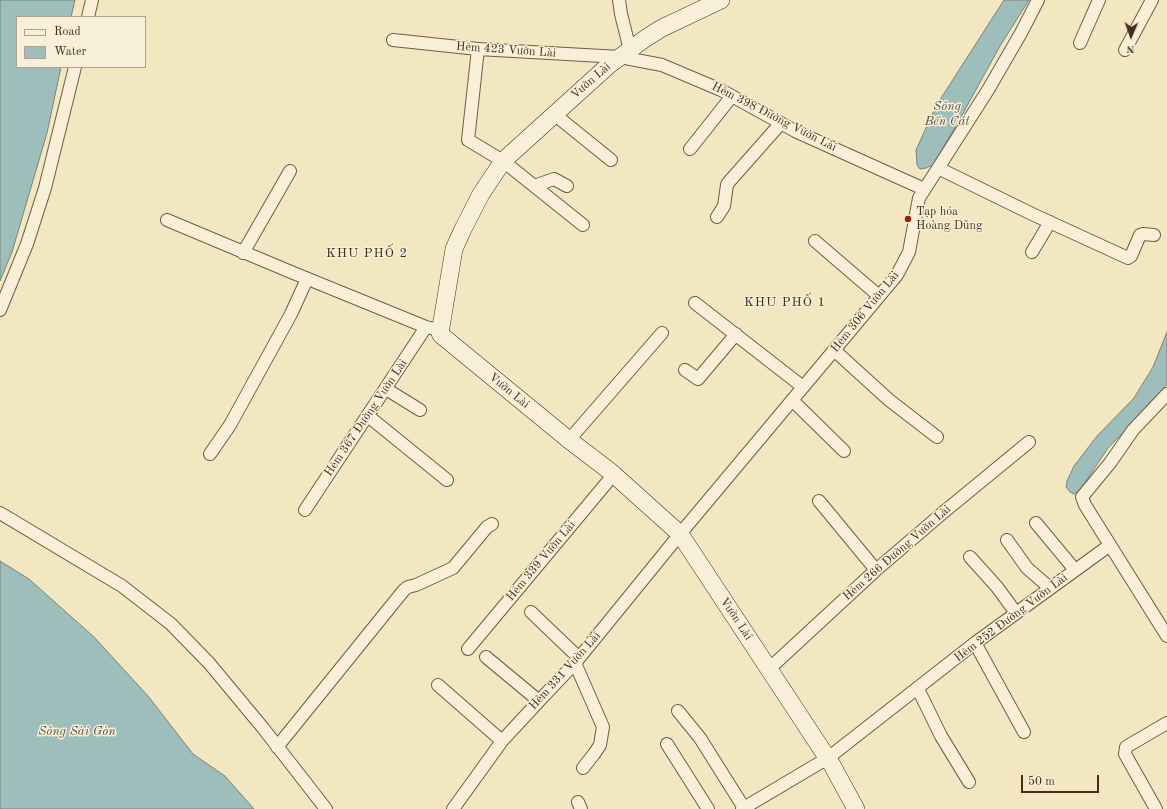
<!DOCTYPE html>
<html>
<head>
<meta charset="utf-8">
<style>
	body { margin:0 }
	#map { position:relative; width:1167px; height:809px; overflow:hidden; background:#f3e7c1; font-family:"Old Standard TT",serif }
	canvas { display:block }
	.legend { position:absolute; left:16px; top:16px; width:130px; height:52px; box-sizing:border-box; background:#f7efd7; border:1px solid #afa18d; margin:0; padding:5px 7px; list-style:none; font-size:12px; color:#442d1d }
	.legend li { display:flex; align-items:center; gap:8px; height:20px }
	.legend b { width:20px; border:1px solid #afa18d }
	.north { position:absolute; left:1111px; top:16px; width:40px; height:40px; -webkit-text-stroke:3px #f7efd7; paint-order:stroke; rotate:182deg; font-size:11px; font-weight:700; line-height:16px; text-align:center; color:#442d1d }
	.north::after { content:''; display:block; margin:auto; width:14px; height:18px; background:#442d1d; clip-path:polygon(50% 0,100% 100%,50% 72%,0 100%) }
	.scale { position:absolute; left:1021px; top:775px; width:78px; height:18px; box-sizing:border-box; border:2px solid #442d1d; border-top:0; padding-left:5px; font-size:12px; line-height:14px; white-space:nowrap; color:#442d1d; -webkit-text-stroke:3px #f7efd7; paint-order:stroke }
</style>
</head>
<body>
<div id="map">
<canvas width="1167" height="809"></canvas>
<ul class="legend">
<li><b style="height:5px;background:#f7efd7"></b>Road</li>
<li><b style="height:11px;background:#9dbeba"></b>Water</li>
</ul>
<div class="north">N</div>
<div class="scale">50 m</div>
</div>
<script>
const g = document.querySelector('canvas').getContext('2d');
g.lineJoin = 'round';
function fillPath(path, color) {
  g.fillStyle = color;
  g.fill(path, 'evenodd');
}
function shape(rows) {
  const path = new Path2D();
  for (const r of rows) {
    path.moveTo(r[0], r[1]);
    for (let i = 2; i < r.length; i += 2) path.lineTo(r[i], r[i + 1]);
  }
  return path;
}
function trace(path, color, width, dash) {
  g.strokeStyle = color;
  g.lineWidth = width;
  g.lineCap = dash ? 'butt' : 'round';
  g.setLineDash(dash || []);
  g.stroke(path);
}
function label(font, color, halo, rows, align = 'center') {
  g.font = font + ' "Old Standard TT",serif';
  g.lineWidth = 3;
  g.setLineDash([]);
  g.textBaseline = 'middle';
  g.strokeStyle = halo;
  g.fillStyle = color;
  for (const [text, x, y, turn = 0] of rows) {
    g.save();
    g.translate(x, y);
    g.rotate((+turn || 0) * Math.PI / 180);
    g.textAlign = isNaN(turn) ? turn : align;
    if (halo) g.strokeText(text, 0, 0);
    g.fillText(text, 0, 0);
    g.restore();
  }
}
const water = shape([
	[0,0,75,0,71,17,17,17,17,67,61,67,47,133,12,252,0,281,0,0],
	[1004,0,1029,0,1000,46,961,117,933,165,926,168,920,169,917,165,916,150,936,106,1004,0],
	[1167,332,1167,384,1150,405,1108,448,1080,490,1074,494,1070,492,1066,487,1067,481,1074,466,1097,436,1134,398,1153,367,1167,332],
	[0,561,29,579,94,637,148,696,193,754,225,776,254,809,0,809,0,561]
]);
const street = shape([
	[619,0,621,14,630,50],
	[88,17,92,0],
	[393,40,478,49,620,57,662,65,721,90,795,131,924,189],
	[1080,43,1099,0],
	[478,49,468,140,503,161,583,225],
	[1125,50,1152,0],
	[554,114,611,160],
	[690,149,732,96],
	[938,168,1032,214,1128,258,1131,256,1140,235,1143,234,1154,235],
	[534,186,554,179,567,186],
	[717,217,724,206,727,185,728,183,781,123],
	[167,220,291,272,426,327,440,330],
	[815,241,879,296],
	[1032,252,1050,222],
	[243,253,290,171],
	[695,303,803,387],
	[0,310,27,244,45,188,75,67],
	[834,350,889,400,937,437],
	[685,370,698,379,736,334],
	[386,389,420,410],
	[792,400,844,451],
	[368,416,447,480],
	[569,440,662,333],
	[210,454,230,425,291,314,307,279],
	[819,501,876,570],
	[305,510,426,327],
	[0,513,122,586,171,624,209,663,263,728,326,809],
	[1036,523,1075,570],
	[1007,540,1027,568,1050,588],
	[1110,545,1085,505,1082,497,1110,463,1133,430,1167,394],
	[970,557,997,587,1016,613],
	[531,612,579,658],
	[975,643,1024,732],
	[468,649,614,474],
	[486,657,539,701],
	[575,663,603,727,600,745,594,754,583,768],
	[769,669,876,570,945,511,1029,442],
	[438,685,502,741],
	[918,689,941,736,969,782],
	[678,711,700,738,744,808],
	[667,744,708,809],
	[277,747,404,590,408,587,416,585,453,568,487,527,492,524],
	[578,802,581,809],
	[453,809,502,741,539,701,575,663,680,534,897,275,909,252,919,198,988,90,1021,33,1038,0],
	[742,809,828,758,975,643,1110,545,1167,636],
	[1156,809,1125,754,1126,747,1167,723]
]);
const secondary = shape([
	[721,0,662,28,646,38,609,65,503,161,481,194,463,229,454,249,440,333,441,335,569,440,611,472,680,534,832,765,856,809]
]);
const markers = [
	[908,219,4,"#8f2418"]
];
const streetNames = [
	["Hẻm 423 Vườn Lài",506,50,4],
	["Vườn Lài",591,81,-41],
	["Hẻm 398 Đường Vườn Lài",774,117,27],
	["Hẻm 306 Vườn Lài",865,312,-51],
	["Vườn Lài",509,391,39],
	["Hẻm 367 Đường Vườn Lài",366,418,-56],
	["Hẻm 266 Đường Vườn Lài",897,553,-41],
	["Hẻm 339 Vườn Lài",541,561,-50],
	["Hẻm 252 Đường Vườn Lài",1011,618,-37],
	["Vườn Lài",736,619,56],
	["Hẻm 331 Vườn Lài",565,671,-48]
];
const poiNames = [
	["Tạp hóa",916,212],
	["Hoàng Dũng",916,226]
];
const waterNames = [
	["Sông",947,107],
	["Bến Cát",947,122],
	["Sông Sài Gòn",77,732]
];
const neighbourhoodNames = [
	["KHU PHỐ 2",367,254],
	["KHU PHỐ 1",785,303]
];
fillPath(water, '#9dbeba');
trace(water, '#79847b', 1);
trace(street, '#705c46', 14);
trace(secondary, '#442d1d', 18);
trace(street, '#f7efd7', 12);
trace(secondary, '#f7efd7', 17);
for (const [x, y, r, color] of markers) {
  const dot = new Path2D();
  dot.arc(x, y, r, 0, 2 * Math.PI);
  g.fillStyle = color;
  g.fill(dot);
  trace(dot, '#f7efd7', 1.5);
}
label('12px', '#442d1d', '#f7efd7', streetNames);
label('12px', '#442d1d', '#f7efd7', poiNames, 'left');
label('italic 13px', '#5a5144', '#f7efd7', waterNames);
g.letterSpacing = '1px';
label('13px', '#442d1d', '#f7efd7', neighbourhoodNames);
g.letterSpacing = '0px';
</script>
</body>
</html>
